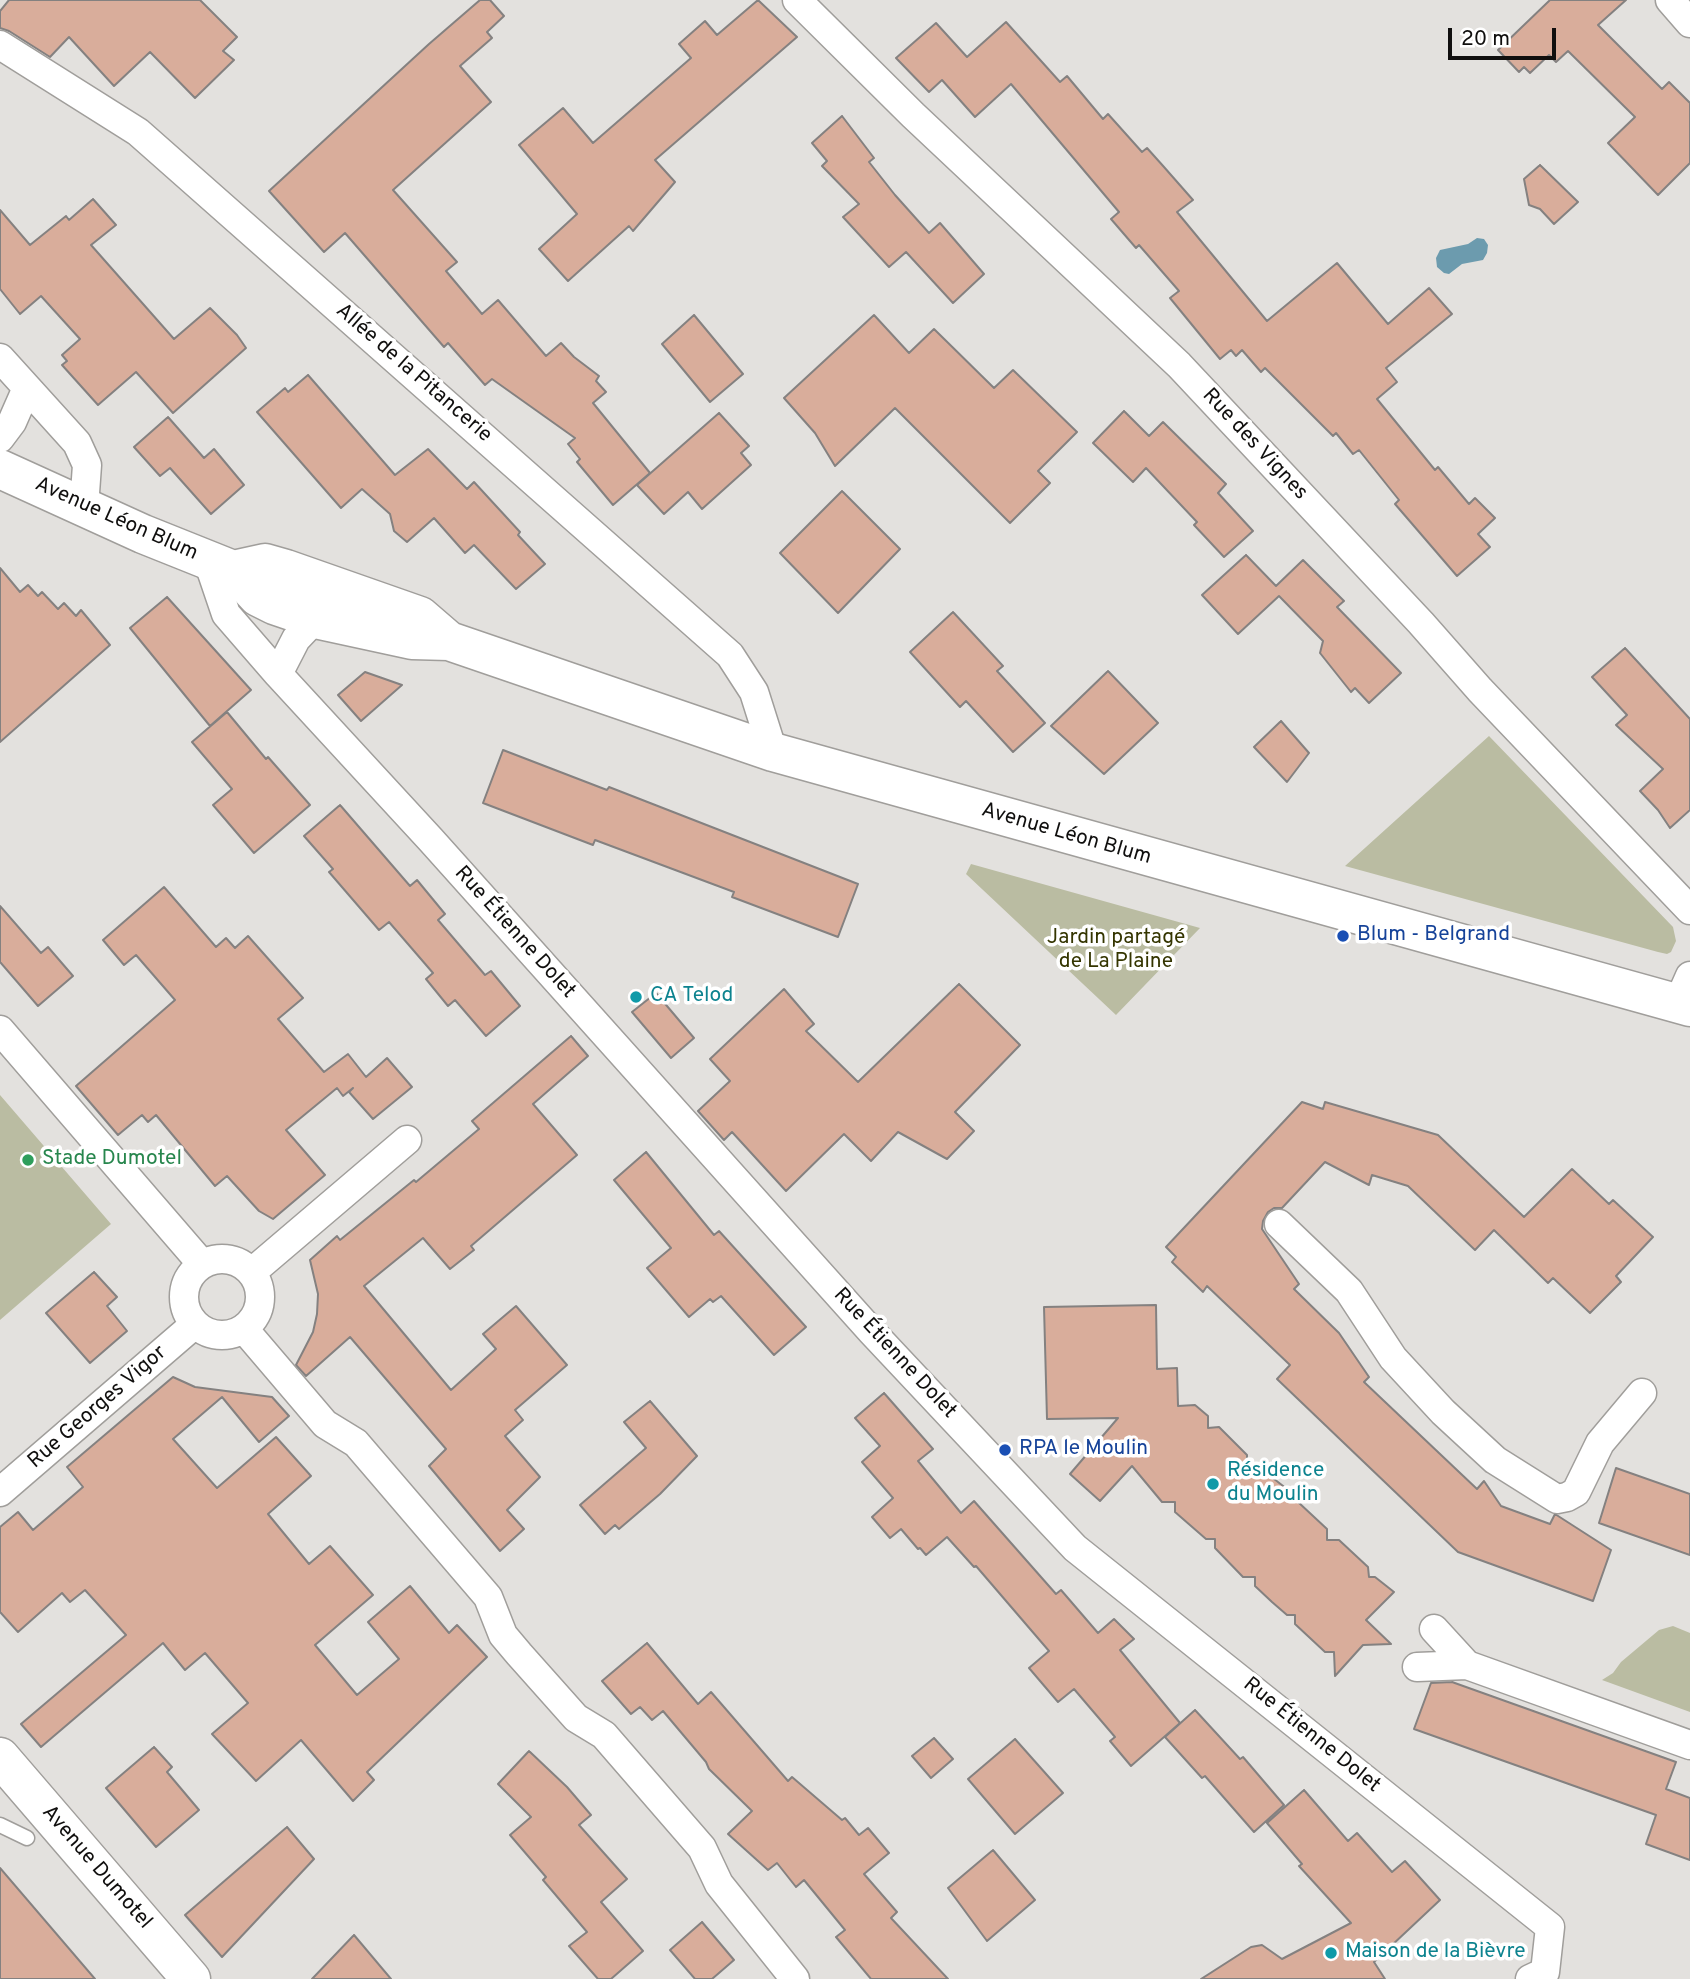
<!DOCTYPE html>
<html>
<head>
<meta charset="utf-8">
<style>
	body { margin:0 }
	#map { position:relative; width:1690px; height:1979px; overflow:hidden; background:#e3e1de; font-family:Overpass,sans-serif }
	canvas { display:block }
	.scale { position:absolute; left:1448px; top:28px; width:108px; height:32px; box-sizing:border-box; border:4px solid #100f0e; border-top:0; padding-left:9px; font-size:21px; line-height:24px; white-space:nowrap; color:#100f0e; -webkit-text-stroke:5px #fff; paint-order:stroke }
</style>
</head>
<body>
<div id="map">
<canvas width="1690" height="1979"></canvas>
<div class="scale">20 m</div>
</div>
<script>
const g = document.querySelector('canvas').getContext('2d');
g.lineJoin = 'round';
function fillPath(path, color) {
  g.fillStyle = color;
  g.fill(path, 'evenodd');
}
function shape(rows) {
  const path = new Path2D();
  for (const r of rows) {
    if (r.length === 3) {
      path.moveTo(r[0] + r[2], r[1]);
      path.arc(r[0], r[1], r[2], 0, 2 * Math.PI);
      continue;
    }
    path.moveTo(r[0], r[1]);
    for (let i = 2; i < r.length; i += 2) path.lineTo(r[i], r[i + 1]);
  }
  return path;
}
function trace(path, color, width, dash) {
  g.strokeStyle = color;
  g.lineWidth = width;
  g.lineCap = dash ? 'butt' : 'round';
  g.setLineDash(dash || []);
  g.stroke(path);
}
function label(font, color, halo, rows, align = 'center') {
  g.font = font + ' Overpass,sans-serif';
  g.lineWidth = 7;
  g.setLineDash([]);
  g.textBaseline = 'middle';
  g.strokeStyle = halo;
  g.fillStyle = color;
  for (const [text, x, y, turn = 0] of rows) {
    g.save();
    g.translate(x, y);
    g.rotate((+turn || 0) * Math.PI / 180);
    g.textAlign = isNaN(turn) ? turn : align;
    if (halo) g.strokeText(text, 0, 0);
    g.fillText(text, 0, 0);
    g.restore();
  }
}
const green = shape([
	[1489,736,1673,927,1676,941,1671,952,1667,954,1658,952,1345,866],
	[971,864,1200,928,1116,1015,966,874],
	[0,1095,111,1224,0,1320],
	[1673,1626,1690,1633,1690,1712,1602,1680,1613,1673,1621,1662,1659,1630]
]);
const water = shape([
	[1477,238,1484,239,1488,245,1487,253,1483,260,1462,264,1449,274,1444,273,1437,267,1436,258,1440,250,1468,244]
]);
const building = shape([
	[9,0,200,0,237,37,223,51,234,60,195,98,150,52,114,86,69,37,50,57,9,31,0,28,0,11,9,0],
	[480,0,490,0,504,16,487,32,492,38,460,66,491,102,393,190,457,262,446,271,482,314,498,300,546,356,561,343,574,357,599,376,596,381,606,392,593,403,650,473,613,505,577,462,580,459,568,444,575,438,492,379,485,385,448,343,444,347,345,233,324,252,269,191,429,44,480,0],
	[758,0,797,37,655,160,675,182,633,231,629,226,568,281,539,249,577,214,519,145,563,108,593,143,691,58,679,44,705,21,717,35,758,0],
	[1550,0,1626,0,1598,25,1662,89,1669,82,1690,103,1690,163,1658,195,1608,143,1635,117,1568,51,1556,62,1549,55,1530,73,1524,67,1519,72,1498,50,1550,0],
	[1006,22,1060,82,1067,76,1103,119,1108,114,1142,152,1147,148,1164,167,1193,200,1177,212,1267,321,1337,263,1388,324,1429,288,1452,314,1386,368,1397,382,1377,399,1435,470,1438,467,1469,504,1475,498,1495,518,1478,534,1490,547,1457,576,1395,504,1399,500,1359,450,1353,454,1336,433,1333,436,1265,368,1261,372,1242,350,1236,356,1231,350,1220,359,1170,298,1179,291,1139,245,1136,248,1111,219,1119,212,1011,84,975,117,942,80,929,92,896,58,936,23,967,57,1006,22],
	[842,116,874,158,869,162,895,195,929,233,940,223,984,274,953,303,906,252,889,267,843,217,859,204,822,166,827,161,812,143,842,116],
	[1540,165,1578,202,1554,224,1540,209,1529,205,1524,179,1540,165],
	[93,199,116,225,91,245,174,339,210,308,237,335,246,348,173,413,136,372,98,405,62,365,67,361,62,355,80,339,41,296,20,314,0,289,0,210,30,245,66,216,69,220,93,199],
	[694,315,743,374,710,402,662,344,694,315],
	[874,315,909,353,934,329,994,388,1013,370,1077,432,1038,471,1050,483,1010,523,895,408,835,466,815,433,784,398,874,315],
	[308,375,395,475,428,449,467,489,474,482,520,532,518,535,545,564,516,589,474,545,465,553,434,518,407,542,394,531,390,514,362,489,341,508,257,412,285,388,288,392,308,375],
	[1124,411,1149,436,1163,422,1226,484,1218,493,1253,531,1224,557,1194,525,1197,522,1146,468,1133,482,1093,443,1124,411],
	[719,413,749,446,741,453,751,465,702,509,688,492,664,514,637,485,719,413],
	[168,417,204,458,214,449,244,485,211,514,170,468,160,476,134,447,168,417],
	[842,491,900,549,838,613,780,553,842,491],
	[1246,555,1276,586,1303,560,1344,601,1337,607,1401,673,1369,703,1355,688,1351,692,1320,653,1323,641,1279,596,1238,634,1202,595,1246,555],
	[0,568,20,592,28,585,38,596,42,592,58,609,64,603,76,616,81,610,110,645,0,742,0,568],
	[167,597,251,690,210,726,130,628,167,597],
	[953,612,1003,666,997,671,1045,723,1013,752,966,701,960,707,910,652,953,612],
	[1625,648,1690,719,1690,810,1670,828,1658,810,1640,791,1663,769,1616,725,1627,715,1592,677,1625,648],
	[1108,671,1158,723,1104,774,1051,726,1108,671],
	[365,672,402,685,361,721,338,695,365,672],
	[227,712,266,759,268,757,310,805,254,853,213,805,232,789,192,742,227,712],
	[1281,721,1309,753,1287,782,1254,747,1281,721],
	[503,750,607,790,609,787,858,884,838,937,732,897,734,892,595,840,593,845,483,803,503,750],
	[340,805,410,886,417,880,445,914,438,920,485,975,491,971,520,1006,486,1036,455,1000,448,1006,426,979,433,973,389,922,379,930,329,872,333,869,304,836,340,805],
	[164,887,216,947,226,938,235,948,248,936,303,998,278,1019,324,1072,348,1054,366,1077,387,1058,412,1087,373,1119,349,1092,353,1088,343,1096,337,1088,286,1130,325,1175,273,1219,259,1211,227,1176,215,1186,156,1115,148,1122,142,1115,118,1135,76,1086,175,1000,136,955,124,965,103,940,164,887],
	[0,906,41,953,48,947,73,976,38,1006,0,962,0,906],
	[959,984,1020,1045,955,1112,974,1131,947,1159,898,1132,871,1161,844,1134,786,1191,732,1132,724,1140,698,1111,730,1081,710,1059,784,989,814,1024,806,1031,858,1082,959,984],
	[656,993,694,1038,671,1058,632,1012,656,993],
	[571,1036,588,1056,533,1104,577,1155,471,1246,474,1250,450,1269,423,1238,364,1286,451,1390,496,1349,483,1334,516,1306,567,1365,515,1410,523,1420,505,1436,540,1477,507,1510,524,1529,500,1551,429,1466,446,1449,350,1337,306,1376,296,1365,313,1332,317,1314,318,1294,310,1260,337,1236,340,1240,414,1180,416,1182,479,1129,472,1121,571,1036],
	[1302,1102,1323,1109,1325,1102,1438,1135,1524,1217,1572,1169,1609,1204,1613,1200,1653,1237,1616,1276,1621,1282,1590,1313,1553,1278,1548,1283,1494,1230,1475,1250,1408,1186,1372,1175,1369,1185,1325,1162,1282,1208,1274,1208,1268,1212,1263,1221,1262,1229,1299,1284,1294,1289,1339,1333,1369,1377,1364,1382,1477,1489,1484,1481,1501,1506,1550,1524,1555,1514,1611,1550,1593,1601,1458,1552,1277,1379,1290,1365,1207,1286,1203,1292,1172,1262,1176,1257,1166,1247,1302,1102],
	[646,1152,714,1235,719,1231,806,1327,774,1355,721,1296,713,1302,710,1299,689,1317,647,1268,671,1248,614,1180,646,1152],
	[94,1272,117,1297,107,1306,127,1331,90,1363,46,1313,94,1272],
	[1156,1305,1157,1369,1177,1368,1178,1406,1195,1405,1208,1416,1208,1428,1219,1427,1247,1455,1247,1465,1256,1465,1287,1489,1288,1502,1298,1502,1327,1529,1327,1540,1339,1540,1368,1567,1369,1577,1375,1577,1394,1592,1366,1620,1391,1644,1363,1645,1335,1676,1334,1652,1325,1652,1295,1624,1295,1615,1287,1615,1272,1602,1255,1586,1255,1577,1243,1577,1215,1548,1215,1539,1206,1539,1175,1512,1175,1502,1162,1502,1132,1466,1100,1501,1070,1474,1118,1418,1047,1419,1044,1307,1156,1305],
	[173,1377,195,1387,272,1397,289,1416,259,1442,222,1397,173,1439,217,1488,276,1437,311,1476,268,1514,309,1564,330,1546,373,1595,315,1645,357,1695,399,1659,368,1622,410,1586,449,1633,457,1625,487,1657,367,1772,374,1780,353,1801,301,1740,256,1781,212,1734,248,1703,205,1653,185,1670,163,1643,41,1747,21,1724,126,1635,85,1590,70,1602,62,1593,18,1632,0,1612,0,1527,18,1512,33,1530,83,1487,67,1467,173,1377],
	[884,1393,933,1449,918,1461,961,1513,974,1501,1056,1594,1061,1590,1098,1633,1114,1619,1134,1639,1120,1650,1180,1723,1131,1766,1110,1741,1115,1737,1074,1689,1058,1702,1029,1668,1049,1651,976,1566,974,1567,947,1537,926,1555,920,1548,918,1549,901,1529,890,1538,872,1517,893,1498,862,1462,880,1446,855,1418,884,1393],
	[650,1401,697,1456,660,1494,619,1529,615,1525,605,1534,580,1505,646,1448,624,1422,650,1401],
	[1616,1468,1690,1494,1690,1555,1599,1523,1616,1468],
	[647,1643,698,1704,711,1692,788,1781,792,1777,842,1820,845,1818,859,1835,868,1828,889,1853,864,1874,897,1912,891,1918,948,1979,871,1979,836,1937,845,1930,804,1880,796,1887,777,1863,768,1870,728,1834,752,1811,709,1769,706,1762,663,1711,652,1720,640,1707,631,1714,602,1681,647,1643],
	[1452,1682,1676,1762,1666,1789,1690,1798,1690,1860,1646,1844,1656,1815,1414,1729,1431,1683,1452,1682],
	[1195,1710,1240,1759,1243,1757,1284,1805,1254,1832,1205,1776,1202,1778,1165,1737,1195,1710],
	[934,1738,953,1759,931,1778,912,1756,934,1738],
	[1015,1739,1063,1793,1015,1834,968,1779,1015,1739],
	[154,1747,172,1767,167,1772,199,1810,156,1847,106,1788,154,1747],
	[529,1751,567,1787,591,1815,579,1825,627,1879,601,1902,643,1951,611,1979,598,1979,569,1946,587,1932,543,1880,546,1877,510,1835,531,1817,498,1784,529,1751],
	[1304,1790,1348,1841,1357,1833,1392,1872,1405,1861,1440,1900,1374,1962,1385,1979,1201,1979,1251,1947,1262,1945,1282,1959,1351,1923,1299,1866,1302,1864,1267,1823,1304,1790],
	[287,1827,314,1859,222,1957,185,1915,287,1827],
	[993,1850,1035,1900,987,1941,948,1888,993,1850],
	[0,1868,95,1979,0,1979,0,1868],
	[702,1922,734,1960,712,1979,695,1979,670,1950,702,1922],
	[354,1935,391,1979,312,1979,354,1935]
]);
const lane = shape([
	[0,1825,27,1838]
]);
const street = shape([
	[797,0,913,115,1179,365,1421,623,1480,690,1690,910],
	[1670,0,1690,23],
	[0,45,138,132,730,655,754,692,773,752],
	[0,358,77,443,87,465,84,507],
	[0,438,12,422,27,388],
	[208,561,226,614,278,674,431,840,872,1332,1075,1548,1550,1927,1545,1972,1530,1979],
	[278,674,296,639,315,619],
	[1678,1003,1690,976],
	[0,1030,202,1264],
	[1279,1224,1349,1291,1393,1358,1443,1412,1495,1460,1557,1499,1567,1497,1576,1492,1600,1443,1642,1393],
	[222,1297,38],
	[252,1272,407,1140],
	[244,1329,325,1424,356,1443,488,1597,503,1635,519,1654,576,1718,604,1735,702,1848,719,1884,795,1979],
	[0,1492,195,1324],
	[1467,1665,1690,1745],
	[1417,1667,1467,1665,1434,1629]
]);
const secondary = shape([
	[0,469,143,534,233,570,258,597,274,605,315,619,412,640,449,641,773,752,1690,1007],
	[233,570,265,563,286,569,420,616,449,641],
	[0,1757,191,1979]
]);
const markers = [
	[1343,936,7,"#1a4fb4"],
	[636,997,7,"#0f9aa8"],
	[28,1160,7,"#2e9e5b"],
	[1005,1450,7,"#1a4fb4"],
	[1213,1484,7,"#0f9aa8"],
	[1331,1953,7,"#0f9aa8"]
];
const streetNames = [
	["Allée de la Pitancerie",413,374,41],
	["Rue des Vignes",1254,445,47],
	["Avenue Léon Blum",116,520,24],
	["Avenue Léon Blum",1066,835,16],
	["Rue Étienne Dolet",514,933,48],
	["Rue Étienne Dolet",894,1354,47],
	["Rue Georges Vigor",98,1408,-41],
	["Rue Étienne Dolet",1311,1736,39],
	["Avenue Dumotel",96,1868,49]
];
const transitNames = [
	["Blum - Belgrand",1357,936],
	["RPA le Moulin",1019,1450]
];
const parkNames = [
	["Jardin partagé",1116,939],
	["de La Plaine",1116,963]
];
const cultureNames = [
	["CA Telod",650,997],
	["Résidence",1227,1472],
	["du Moulin",1227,1496],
	["Maison de la Bièvre",1345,1953]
];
const leisureNames = [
	["Stade Dumotel",42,1160]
];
fillPath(green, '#babca2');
fillPath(water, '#6c9bae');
fillPath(building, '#d9ad9b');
trace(building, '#848180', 2);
trace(lane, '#a09e9b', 17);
trace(street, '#a09e9b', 31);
trace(secondary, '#a09e9b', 41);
trace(lane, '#fff', 14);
trace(street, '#fff', 28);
trace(secondary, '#fff', 38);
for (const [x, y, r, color] of markers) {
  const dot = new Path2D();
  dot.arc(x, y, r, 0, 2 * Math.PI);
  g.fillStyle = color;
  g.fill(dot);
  trace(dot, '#fff', 2.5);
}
label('21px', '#100f0e', '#fff', streetNames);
label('21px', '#164399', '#fff', transitNames, 'left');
label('21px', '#343500', '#fff', parkNames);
label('21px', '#0d838f', '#fff', cultureNames, 'left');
label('21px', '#27864d', '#fff', leisureNames, 'left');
</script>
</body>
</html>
